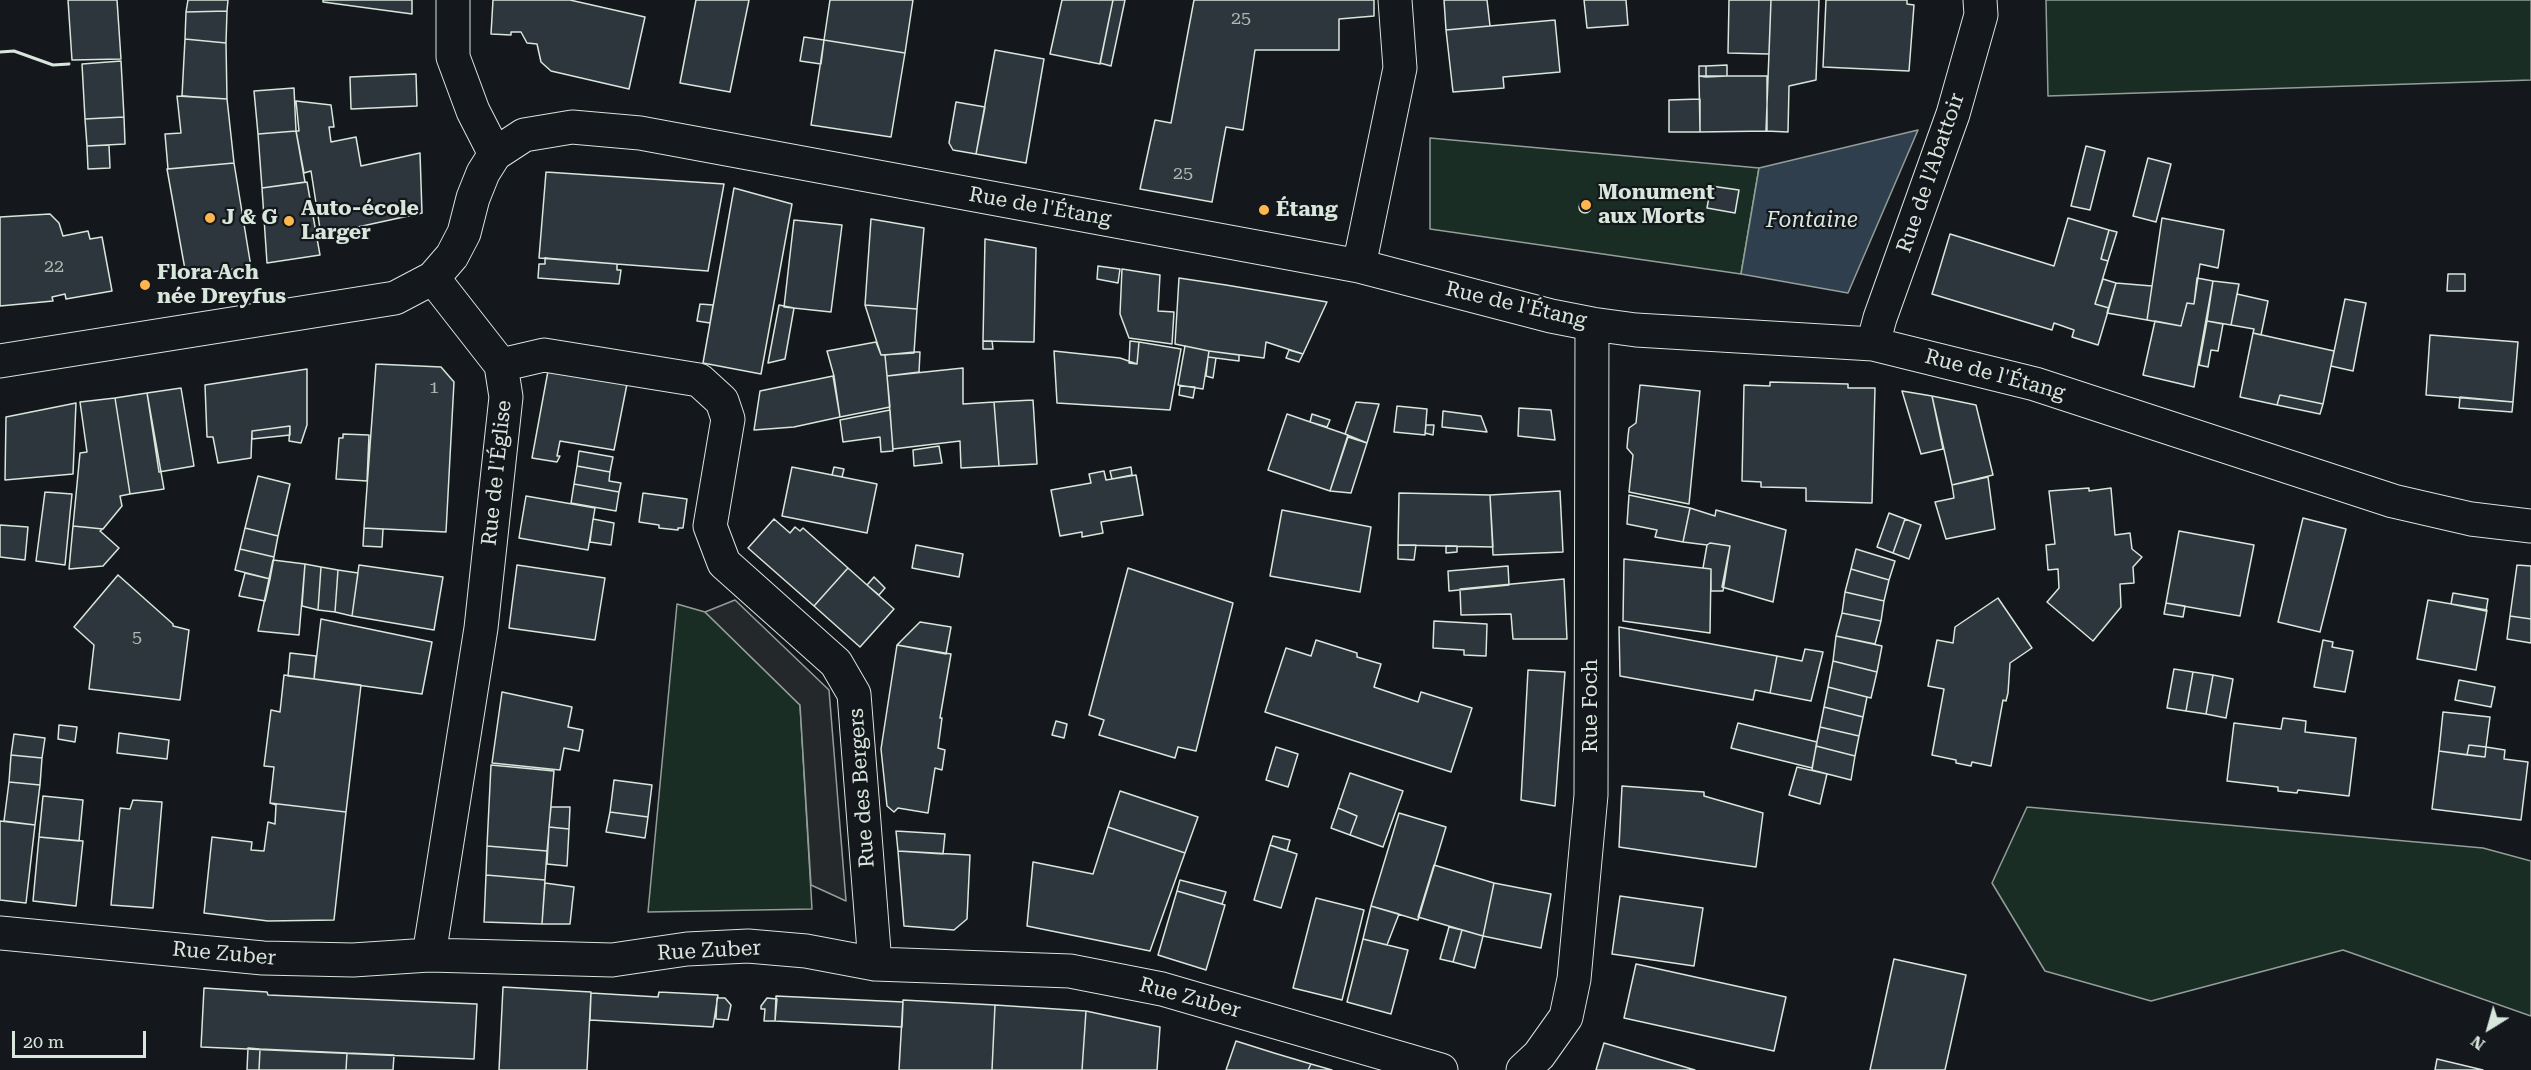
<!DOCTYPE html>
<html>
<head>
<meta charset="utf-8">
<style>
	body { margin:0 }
	#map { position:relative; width:2531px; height:1070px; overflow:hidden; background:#14181c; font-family:"Roboto Serif",serif }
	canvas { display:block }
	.north { position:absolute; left:2459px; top:998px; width:60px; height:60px; -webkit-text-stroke:4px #14181c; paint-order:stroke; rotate:217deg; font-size:16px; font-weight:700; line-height:24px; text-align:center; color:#d8e6dc }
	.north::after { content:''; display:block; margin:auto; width:21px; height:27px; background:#d8e6dc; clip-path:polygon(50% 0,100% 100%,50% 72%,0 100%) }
	.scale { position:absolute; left:12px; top:1031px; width:134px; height:27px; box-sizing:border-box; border:3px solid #d8e6dc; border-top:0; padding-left:8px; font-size:18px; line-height:21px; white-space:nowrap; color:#d8e6dc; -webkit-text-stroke:4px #14181c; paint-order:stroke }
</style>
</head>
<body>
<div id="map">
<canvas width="2531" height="1070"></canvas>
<div class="north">N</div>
<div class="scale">20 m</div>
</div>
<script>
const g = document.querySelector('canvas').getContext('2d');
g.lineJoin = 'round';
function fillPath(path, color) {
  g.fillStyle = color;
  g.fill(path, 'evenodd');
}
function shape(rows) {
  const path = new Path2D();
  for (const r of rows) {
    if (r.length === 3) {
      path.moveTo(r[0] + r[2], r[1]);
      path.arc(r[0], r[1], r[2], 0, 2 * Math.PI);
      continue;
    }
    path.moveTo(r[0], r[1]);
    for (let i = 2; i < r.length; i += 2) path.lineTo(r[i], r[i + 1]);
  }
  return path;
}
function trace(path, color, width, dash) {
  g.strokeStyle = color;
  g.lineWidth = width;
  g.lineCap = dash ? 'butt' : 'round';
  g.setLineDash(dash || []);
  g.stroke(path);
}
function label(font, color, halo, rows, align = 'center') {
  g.font = font + ' "Roboto Serif",serif';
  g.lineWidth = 4.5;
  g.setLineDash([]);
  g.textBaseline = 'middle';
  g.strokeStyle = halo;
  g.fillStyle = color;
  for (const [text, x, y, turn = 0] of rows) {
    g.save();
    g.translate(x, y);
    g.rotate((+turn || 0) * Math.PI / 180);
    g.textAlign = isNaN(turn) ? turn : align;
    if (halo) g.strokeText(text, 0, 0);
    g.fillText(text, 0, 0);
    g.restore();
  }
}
const green = shape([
	[2046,0,2531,0,2531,80,2048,96,2046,0],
	[1430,138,1759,168,1741,274,1430,229,1430,138],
	[677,604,705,612,800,705,812,909,648,912,677,604],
	[2027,807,2483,848,2531,861,2531,1016,2343,950,2151,1001,2045,971,1992,883,2027,807]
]);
const parking = shape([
	[735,600,829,690,846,901,811,885,800,705,705,612,735,600]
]);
const water = shape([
	[1918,130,1848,293,1741,274,1759,168,1918,130]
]);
const building = shape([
	[68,0,117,0,121,59,72,60,68,0],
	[188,0,228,0,227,11,186,12,188,0],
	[323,0,412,0,412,14,323,2,323,0],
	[493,0,570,0,645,17,629,89,551,71,541,62,537,44,527,43,521,32,511,32,511,35,491,34,493,0],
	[696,0,749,0,730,92,680,83,696,0],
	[830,0,913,0,905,53,824,40,830,0],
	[1062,0,1113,0,1100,64,1050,54,1062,0],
	[1113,0,1125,0,1111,66,1100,63,1113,0],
	[1194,0,1374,0,1374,16,1339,19,1339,50,1255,50,1243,130,1226,127,1212,202,1140,189,1155,120,1171,123,1194,0],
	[1444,0,1487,0,1490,26,1446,30,1444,0],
	[1584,0,1626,0,1628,25,1587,28,1584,0],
	[1729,0,1771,0,1769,54,1728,53,1729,0],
	[1771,0,1819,0,1816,80,1789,86,1788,132,1766,131,1771,0],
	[1826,0,1907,0,1907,4,1914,5,1909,71,1823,67,1826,0],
	[227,11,226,43,185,39,186,12,227,11],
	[1555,20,1560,72,1503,77,1504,88,1453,92,1446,30,1555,20],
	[804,37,824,40,821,64,800,61,804,37],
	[185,39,226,43,227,99,182,96,185,39],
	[824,40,905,53,891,137,811,125,824,40],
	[995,50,1044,59,1026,163,976,154,995,50],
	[121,61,124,117,85,119,82,64,121,61],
	[1727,65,1727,76,1706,77,1706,66,1727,65],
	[1699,66,1706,66,1706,77,1699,76,1699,66],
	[416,74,417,106,351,109,350,77,416,74],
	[1699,76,1767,76,1767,131,1700,132,1699,76],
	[294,88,296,131,258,134,254,91,294,88],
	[177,96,227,99,234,163,168,169,165,134,181,133,177,96],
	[1700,99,1700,132,1669,132,1669,100,1700,99],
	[296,101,331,105,334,127,329,127,331,142,356,137,361,166,420,153,422,213,321,235,311,171,304,173,296,131,299,131,296,101],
	[956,102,985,107,976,154,953,150,949,143,956,102],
	[124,117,125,144,87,146,85,119,124,117],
	[296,131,305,182,262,188,258,134,296,131],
	[109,145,110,168,88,169,87,146,109,145],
	[2086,146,2105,151,2090,210,2071,206,2086,146],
	[2148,158,2171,164,2156,222,2133,216,2148,158],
	[234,163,251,267,186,275,167,169,234,163],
	[546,172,724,184,708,271,539,258,546,172],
	[307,182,320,255,267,263,262,188,307,182],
	[1711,186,1739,190,1735,213,1707,208,1711,186],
	[734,188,792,204,761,374,703,363,734,188],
	[1585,207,6],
	[50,214,59,223,63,236,88,231,90,239,102,237,112,291,66,299,65,294,52,297,53,301,0,306,0,217,50,214],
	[2068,218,2109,230,2101,259,2108,261,2095,304,2109,308,2098,345,2072,337,2074,330,2054,323,2052,330,1932,294,1950,234,2054,266,2068,218],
	[2162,218,2224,230,2218,268,2200,264,2194,304,2187,303,2181,326,2147,320,2162,218],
	[871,219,924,228,917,309,865,305,871,219],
	[794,220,842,225,831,312,784,307,794,220],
	[2109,230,2117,232,2108,261,2101,259,2109,230],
	[985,239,1036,248,1034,342,983,341,985,239],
	[545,258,617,264,617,270,621,270,619,284,538,278,539,264,545,264,545,258],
	[1098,266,1120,269,1118,283,1097,279,1098,266],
	[1122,269,1160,275,1158,311,1174,312,1172,344,1129,338,1120,314,1122,269],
	[2448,274,2465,274,2465,291,2447,291,2448,274],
	[1179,278,1226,285,1327,302,1303,354,1266,342,1264,358,1209,351,1175,344,1179,278],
	[2197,278,2213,281,2194,387,2143,375,2155,321,2181,326,2187,303,2194,304,2197,278],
	[2103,279,2116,283,2109,308,2095,304,2103,279],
	[2213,281,2239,284,2231,325,2207,321,2213,281],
	[2116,283,2152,286,2147,320,2107,313,2116,283],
	[2237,294,2268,301,2261,335,2253,333,2254,329,2231,325,2237,294],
	[2345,299,2366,303,2353,371,2331,366,2345,299],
	[700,304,713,305,710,323,697,321,700,304],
	[779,305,794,308,785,359,768,363,779,305],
	[865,305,917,309,914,353,881,355,865,305],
	[2207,321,2223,324,2218,351,2211,350,2208,367,2199,365,2207,321],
	[2253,333,2334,351,2323,404,2280,395,2277,405,2240,397,2253,333],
	[2430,335,2518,342,2513,402,2426,395,2430,335],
	[983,341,992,341,993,349,983,349,983,341],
	[1130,341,1139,342,1137,364,1129,363,1130,341],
	[876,342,881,355,885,355,890,407,840,417,834,376,827,351,876,342],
	[1139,342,1181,349,1170,410,1057,403,1054,351,1120,358,1137,364,1139,342],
	[1185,346,1209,351,1203,389,1178,385,1185,346],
	[1289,350,1303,354,1299,362,1286,358,1289,350],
	[1209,351,1239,355,1239,361,1208,357,1209,351],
	[914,352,920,352,919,372,887,376,885,355,914,352],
	[1208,357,1216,358,1213,378,1206,376,1208,357],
	[376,364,441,367,454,382,446,532,364,528,376,364],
	[963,368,963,404,994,402,999,466,961,468,960,441,893,449,887,376,963,368],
	[307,369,307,425,301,443,289,441,290,426,252,431,251,458,218,463,213,437,207,437,205,385,307,369],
	[548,371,627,384,614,450,560,441,557,456,560,456,557,462,532,458,548,371],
	[833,376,840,417,794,427,754,430,760,391,833,376],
	[1770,382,1848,384,1848,388,1875,388,1872,503,1806,501,1806,488,1761,487,1761,482,1742,481,1744,385,1770,386,1770,382],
	[1640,385,1700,391,1689,504,1629,492,1633,455,1627,448,1628,436,1629,428,1636,423,1640,385],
	[1180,386,1195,387,1193,398,1179,395,1180,386],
	[181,388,194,466,159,472,147,393,181,388],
	[1902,391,1932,396,1943,449,1921,454,1902,391],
	[147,393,164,489,130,494,115,398,147,393],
	[2280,395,2323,404,2320,414,2277,405,2280,395],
	[1932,396,1976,405,1993,475,1952,485,1932,396],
	[2460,397,2513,402,2512,412,2459,408,2460,397],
	[115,398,130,494,120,496,122,506,103,529,73,526,80,453,87,452,80,402,115,398],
	[1033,400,1037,464,999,466,994,402,1033,400],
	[1356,402,1379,404,1367,443,1345,434,1356,402],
	[76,403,73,474,5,480,6,417,76,403],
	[1397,406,1427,409,1425,435,1394,432,1397,406],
	[1519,408,1551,410,1555,440,1518,436,1519,408],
	[890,410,893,451,881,452,880,437,843,442,840,420,890,410],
	[1443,411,1481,416,1487,432,1442,427,1443,411],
	[1287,414,1348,435,1330,491,1268,470,1287,414],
	[1312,414,1330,420,1327,427,1310,422,1312,414],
	[1426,425,1434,425,1433,435,1425,433,1426,425],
	[290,426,290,435,252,439,252,431,290,426],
	[343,434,369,435,367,481,336,479,339,438,343,438,343,434],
	[1348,437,1367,443,1351,493,1330,491,1348,437],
	[939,446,942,463,914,466,913,450,939,446],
	[579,451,613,457,610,472,577,466,579,451],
	[577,466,610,472,609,481,621,483,619,492,574,484,577,466],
	[792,467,877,484,867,533,782,516,792,467],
	[834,467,844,469,842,477,832,475,834,467],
	[1131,467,1132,475,1112,479,1110,471,1131,467],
	[1104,471,1106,480,1136,475,1143,515,1101,522,1103,533,1082,537,1082,532,1060,536,1051,490,1091,483,1089,474,1104,471],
	[258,476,290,484,278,536,245,528,258,476],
	[1988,477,1995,529,1946,539,1935,502,1954,498,1952,485,1988,477],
	[574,484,619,492,616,511,571,503,574,484],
	[2089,488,2089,491,2111,488,2115,535,2130,533,2132,549,2142,557,2133,567,2134,583,2120,584,2121,607,2093,641,2047,602,2059,588,2058,569,2048,570,2046,545,2055,544,2049,491,2089,488],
	[1560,491,1563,552,1493,555,1490,495,1560,491],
	[45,492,72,494,65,565,36,561,45,492],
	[643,493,687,499,683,528,678,528,678,530,659,528,659,525,639,522,643,493],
	[1399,493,1490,495,1493,547,1398,545,1399,493],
	[1629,495,1690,508,1683,542,1655,537,1657,530,1627,524,1629,495],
	[526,496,595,508,588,550,519,538,526,496],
	[1690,508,1715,516,1716,510,1786,530,1773,602,1722,587,1730,546,1710,543,1707,545,1683,542,1690,508],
	[1282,510,1371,527,1360,592,1270,576,1282,510],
	[1889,513,1905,519,1893,553,1877,547,1889,513],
	[2303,518,2346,529,2320,632,2278,622,2303,518],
	[593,519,614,523,611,545,590,542,593,519],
	[774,519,790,533,795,527,800,531,803,528,848,568,814,606,748,548,774,519],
	[1905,519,1921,525,1909,559,1893,553,1905,519],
	[0,525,28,527,25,560,0,557,0,525],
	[73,526,103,529,100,531,119,548,103,566,69,569,73,526],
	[245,528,278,536,274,557,240,549,245,528],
	[364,528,383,529,382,547,363,546,364,528],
	[2179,531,2254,545,2240,616,2166,603,2179,531],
	[1710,543,1730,546,1723,591,1711,591,1711,569,1703,568,1707,545,1710,543],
	[916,545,963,554,959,577,912,568,916,545],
	[1398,545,1416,545,1414,560,1398,559,1398,545],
	[1446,546,1457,546,1457,552,1446,553,1446,546],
	[240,549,274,557,270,579,235,570,240,549],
	[1856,549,1895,561,1889,580,1851,569,1856,549],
	[1624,559,1711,569,1710,633,1623,621,1624,559],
	[273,560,305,564,299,635,258,631,273,560],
	[305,564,321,567,318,610,302,606,305,564],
	[359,565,443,577,434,630,352,616,359,565],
	[517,565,605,578,595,640,509,628,517,565],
	[2517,565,2531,566,2531,619,2510,616,2517,565],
	[1508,566,1509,585,1449,591,1448,571,1508,566],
	[321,567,338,570,335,612,318,610,321,567],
	[848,568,894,609,860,647,814,606,848,568],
	[1128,568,1233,603,1196,751,1178,747,1175,758,1099,735,1104,720,1089,715,1128,568],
	[1851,569,1889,580,1884,601,1845,592,1851,569],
	[338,570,358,573,352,616,335,612,338,570],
	[245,573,270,579,265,601,239,596,245,573],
	[118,575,173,624,173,626,189,630,180,700,89,689,94,645,74,627,118,575],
	[874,577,885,588,879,595,867,585,874,577],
	[1564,579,1567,639,1513,639,1511,614,1461,615,1460,589,1564,579],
	[1845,592,1884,601,1881,621,1842,613,1845,592],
	[2453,593,2488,599,2486,611,2451,604,2453,593],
	[1998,598,2032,648,2010,663,2008,693,2006,701,2003,700,1991,766,1972,762,1971,766,1956,763,1956,760,1932,755,1944,689,1928,686,1937,640,1953,643,1955,627,1998,598],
	[2428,600,2487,610,2476,670,2417,659,2428,600],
	[2166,603,2185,606,2183,617,2164,614,2166,603],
	[1842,613,1881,621,1875,644,1836,636,1842,613],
	[2510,616,2531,619,2531,643,2507,639,2510,616],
	[321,619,432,642,422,694,314,679,321,619],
	[1434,621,1487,624,1486,656,1464,655,1464,650,1433,648,1434,621],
	[920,622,951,627,946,654,897,645,920,622],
	[1619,627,1777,656,1770,693,1755,690,1753,700,1620,676,1619,627],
	[1836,636,1882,646,1877,672,1833,661,1836,636],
	[1316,640,1357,653,1357,657,1381,664,1374,687,1418,702,1421,692,1472,708,1451,772,1265,712,1286,648,1311,656,1316,640],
	[2323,640,2333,642,2332,647,2353,651,2345,692,2314,687,2323,640],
	[897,645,951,654,940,718,942,718,938,748,945,750,942,770,935,768,928,813,898,808,894,812,887,806,881,749,897,645],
	[1805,649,1823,652,1811,701,1770,693,1777,656,1802,661,1805,649],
	[290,653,316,656,314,679,288,676,290,653],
	[1833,661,1877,672,1871,698,1828,687,1833,661],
	[2174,669,2193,672,2186,711,2167,708,2174,669],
	[1528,670,1565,672,1555,806,1521,800,1528,670],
	[2193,672,2213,675,2206,714,2186,711,2193,672],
	[284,675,361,685,346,812,270,803,274,767,264,766,271,710,280,712,284,675],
	[2213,675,2233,679,2226,718,2206,714,2213,675],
	[2459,680,2495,687,2491,707,2455,700,2459,680],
	[1828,687,1867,697,1863,717,1824,707,1828,687],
	[502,692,572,707,568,727,583,730,579,751,564,748,560,770,492,763,502,692],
	[1824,707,1863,717,1859,736,1820,727,1824,707],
	[2443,712,2490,717,2486,747,2469,745,2467,755,2439,751,2443,712],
	[2283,718,2306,721,2305,732,2356,738,2349,796,2298,790,2297,793,2278,791,2278,787,2227,781,2234,723,2281,729,2283,718],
	[1056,721,1067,724,1064,738,1052,735,1056,721],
	[1738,723,1817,742,1812,768,1731,748,1738,723],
	[59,725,77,727,75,742,58,739,59,725],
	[1820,727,1859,736,1855,756,1816,746,1820,727],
	[119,733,169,740,167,759,117,753,119,733],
	[14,734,45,738,42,758,11,755,14,734],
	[2469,745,2486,747,2485,757,2467,755,2469,745],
	[1816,746,1855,756,1851,780,1812,770,1816,746],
	[1276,747,1298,754,1288,787,1266,780,1276,747],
	[2486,747,2505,750,2504,759,2528,762,2521,820,2432,809,2439,751,2485,757,2486,747],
	[11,755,42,758,40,785,9,782,11,755],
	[491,765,554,771,547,851,487,846,491,765],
	[1797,767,1827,774,1820,804,1789,795,1797,767],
	[1350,773,1403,791,1383,847,1350,835,1357,816,1338,808,1350,773],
	[614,780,652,785,648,817,610,812,614,780],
	[9,782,40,785,35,825,4,821,9,782],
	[1622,786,1704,792,1704,796,1763,813,1756,867,1619,847,1622,786],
	[1120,791,1198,817,1185,853,1108,827,1120,791],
	[43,796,83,800,79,841,39,837,43,796],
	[133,800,162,802,153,908,111,905,120,808,130,809,133,800],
	[270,803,346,812,334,920,268,921,204,913,212,837,252,842,251,850,264,851,268,822,275,824,276,805,270,803],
	[551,807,570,807,569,829,549,827,551,807],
	[1338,808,1357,816,1350,835,1331,828,1338,808],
	[610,812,648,817,645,838,606,832,610,812],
	[1399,813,1446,827,1418,920,1371,906,1399,813],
	[0,821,35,825,26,903,0,900,0,821],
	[549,827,569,829,567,866,547,864,549,827],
	[1108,827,1185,853,1150,951,1027,926,1033,862,1093,874,1108,827],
	[896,831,945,834,943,854,898,851,896,831],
	[1273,836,1290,840,1287,851,1270,845,1273,836],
	[39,837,83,841,76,906,33,901,39,837],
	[1270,845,1297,854,1281,908,1254,900,1270,845],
	[487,846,547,851,545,880,486,875,487,846],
	[898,851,970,855,967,919,954,930,904,926,898,851],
	[1434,865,1494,883,1483,936,1418,917,1434,865],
	[486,875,545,880,542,924,484,922,486,875],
	[1180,880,1226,892,1222,904,1177,891,1180,880],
	[545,883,574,887,570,924,542,924,545,883],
	[1494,883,1551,894,1541,948,1483,936,1494,883],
	[1177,891,1225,905,1206,970,1158,955,1177,891],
	[1620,896,1703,908,1694,966,1612,954,1620,896],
	[1316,898,1364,910,1342,1000,1293,988,1316,898],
	[1371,906,1399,914,1387,945,1363,939,1371,906],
	[1449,927,1462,930,1453,962,1440,959,1449,927],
	[1462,930,1483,936,1475,968,1453,962,1462,930],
	[1363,939,1408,950,1391,1014,1347,1002,1363,939],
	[1894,959,1966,975,1945,1070,1870,1070,1894,959],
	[1636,964,1786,997,1774,1051,1624,1018,1636,964],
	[503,987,591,992,587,1070,499,1070,503,987],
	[204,988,267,992,268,995,477,1004,474,1059,201,1047,204,988],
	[659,992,718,995,713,1027,590,1020,591,993,658,997,659,992],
	[776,996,903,1002,902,1027,775,1021,776,996],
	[717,998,725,998,731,1005,728,1020,716,1019,717,998],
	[767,998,777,999,775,1021,764,1021,765,1009,761,1009,761,1006,767,998],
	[903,1000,995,1005,992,1070,899,1070,903,1000],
	[995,1005,1086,1011,1082,1070,992,1070,995,1005],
	[1086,1011,1160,1027,1157,1070,1082,1070,1086,1011],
	[1236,1041,1274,1053,1311,1064,1308,1070,1226,1070,1236,1041],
	[1604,1043,1695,1070,1596,1070,1604,1043],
	[248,1048,260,1049,259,1070,247,1070,248,1048],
	[260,1049,347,1053,346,1070,259,1070,260,1049],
	[347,1053,394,1055,393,1070,346,1070,347,1053],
	[2437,1059,2483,1070,2435,1070,2437,1059],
	[1311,1064,1332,1070,1308,1070,1311,1064]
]);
const street = shape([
	[453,0,453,57,473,111,495,154],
	[1359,266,1400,68,1395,0],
	[1873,344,1880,318,1953,114,1981,15,1980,0],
	[0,361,395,298,433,278,452,256,464,233,473,198,483,173,495,154,524,135,572,127,640,133,1359,266,1551,316,1592,324,1636,330,1873,344,2035,384,2393,501,2471,519,2531,526],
	[501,365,544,355,699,380,722,401,728,419,710,526,724,563,836,663,854,694,875,964],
	[0,933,263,958,353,960,429,955,612,960,687,949,748,946,806,951,875,964,1070,971,1162,989,1441,1070],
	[429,955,481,628,506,397,501,365,433,278],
	[1523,1070,1539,1055,1566,1017,1574,979,1591,795,1592,324]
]);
const wall = shape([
	[0,52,14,51,53,65,69,64]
]);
const markers = [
	[1586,205,6,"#ffb74d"],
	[1264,210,6,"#ffb74d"],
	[210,218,6,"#ffb74d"],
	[289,221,6,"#ffb74d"],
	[145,285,6,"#ffb74d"]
];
const numberNames = [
	["25",1241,19],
	["25",1183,174],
	["22",54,267],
	["1",434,388],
	["5",137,638]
];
const streetNames = [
	["Rue de l'Abattoir",1931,173,-71],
	["Rue de l'Étang",1040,207,10],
	["Rue de l'Étang",1516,305,13],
	["Rue de l'Étang",1995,375,15],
	["Rue de l'Église",497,473,-84],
	["Rue Foch",1591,706,-90],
	["Rue des Bergers",862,788,-94],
	["Rue Zuber",709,951,-3],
	["Rue Zuber",224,954,5],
	["Rue Zuber",1190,998,15]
];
const poiNames = [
	["Monument",1598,193],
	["aux Morts",1598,217],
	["Auto-école",301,209],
	["Larger",301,233],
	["Étang",1276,210],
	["J & G",222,218],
	["Flora Ach",157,273],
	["née Dreyfus",157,297]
];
const waterNames = [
	["Fontaine",1812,221]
];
fillPath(green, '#1a2d24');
trace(green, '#939e99', 1.5);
fillPath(parking, '#24282b');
trace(parking, '#939e99', 1.5);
fillPath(water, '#2f3f4d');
trace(water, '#939e99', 1.5);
fillPath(building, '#2c363c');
trace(building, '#d8e6dc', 1.5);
trace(street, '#d8e6dc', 35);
trace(street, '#14181c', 33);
trace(wall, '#d8e6dc', 3);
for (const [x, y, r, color] of markers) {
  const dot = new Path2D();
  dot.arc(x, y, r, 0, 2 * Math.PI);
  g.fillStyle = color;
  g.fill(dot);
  trace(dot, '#14181c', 2);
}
label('18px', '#adbab4', null, numberNames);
label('21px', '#d8e6dc', '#14181c', streetNames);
label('bold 21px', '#d8e6dc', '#14181c', poiNames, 'left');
label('italic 22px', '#d8e6dc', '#14181c', waterNames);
</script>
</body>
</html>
